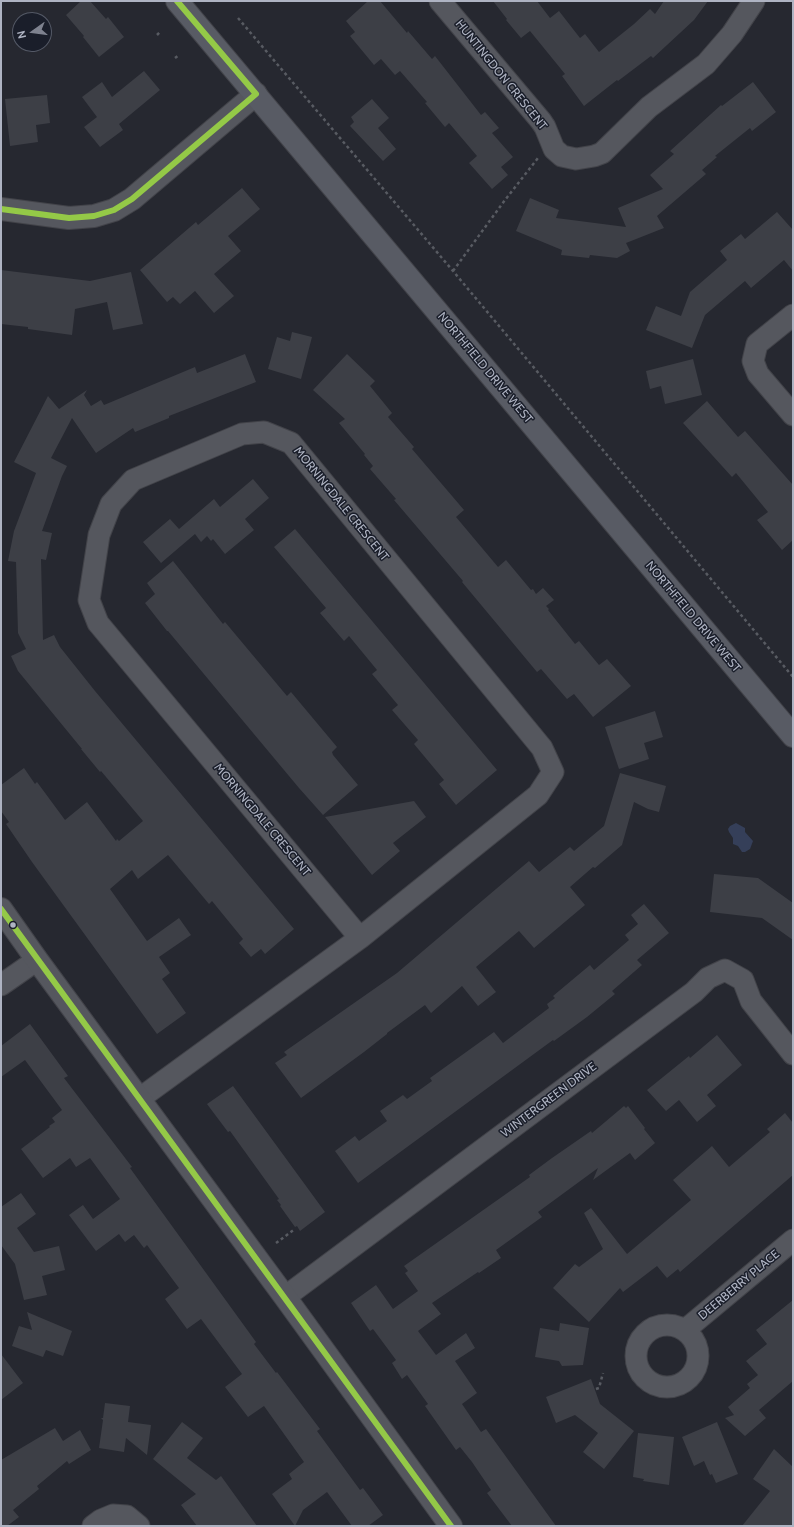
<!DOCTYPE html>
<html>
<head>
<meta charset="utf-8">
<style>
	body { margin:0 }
	#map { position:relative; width:794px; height:1527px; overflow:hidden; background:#262830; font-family:Cabin,sans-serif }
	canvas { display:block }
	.frame { position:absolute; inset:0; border:2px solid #aeb3c2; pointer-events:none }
	.north { position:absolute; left:12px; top:12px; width:40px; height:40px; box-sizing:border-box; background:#1a1e2a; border:1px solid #555a67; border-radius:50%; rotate:256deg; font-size:11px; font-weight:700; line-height:16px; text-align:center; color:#aeb3c2 }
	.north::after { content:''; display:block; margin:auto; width:14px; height:18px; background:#7e828f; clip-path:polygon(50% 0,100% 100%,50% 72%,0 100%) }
</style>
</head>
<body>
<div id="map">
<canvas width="794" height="1527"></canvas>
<div class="frame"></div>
<div class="north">N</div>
</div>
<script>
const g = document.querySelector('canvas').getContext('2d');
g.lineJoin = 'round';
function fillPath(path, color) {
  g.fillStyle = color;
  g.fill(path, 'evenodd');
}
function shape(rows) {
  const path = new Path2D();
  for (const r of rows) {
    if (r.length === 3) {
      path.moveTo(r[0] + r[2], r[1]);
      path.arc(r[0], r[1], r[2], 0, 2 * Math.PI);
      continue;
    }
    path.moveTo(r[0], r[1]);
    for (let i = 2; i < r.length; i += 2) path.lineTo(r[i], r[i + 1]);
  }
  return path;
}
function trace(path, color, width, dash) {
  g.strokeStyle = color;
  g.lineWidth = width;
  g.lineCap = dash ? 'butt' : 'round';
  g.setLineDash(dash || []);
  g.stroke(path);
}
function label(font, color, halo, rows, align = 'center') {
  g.font = font + ' Cabin,sans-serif';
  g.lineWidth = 3;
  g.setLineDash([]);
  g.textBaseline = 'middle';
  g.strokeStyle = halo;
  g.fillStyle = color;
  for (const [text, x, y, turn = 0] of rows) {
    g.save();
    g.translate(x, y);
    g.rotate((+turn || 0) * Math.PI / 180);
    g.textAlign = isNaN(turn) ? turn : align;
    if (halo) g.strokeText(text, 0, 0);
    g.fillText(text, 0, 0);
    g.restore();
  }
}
const water = shape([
	[736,823,745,828,745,832,753,841,750,849,745,852,742,852,738,846,733,844,733,838,729,832,728,829,730,826]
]);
const building = shape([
	[81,1,90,1,106,19,108,17,124,37,99,57,83,37,84,36,66,15],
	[368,1,380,1,407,33,408,31,432,59,435,56,481,115,485,112,499,128,492,133,513,157,501,167,508,175,492,189,469,163,477,156,449,123,445,127,425,103,427,102,400,71,395,75,381,59,374,65,350,36,355,32,346,21],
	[493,1,537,1,550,18,559,11,580,38,585,34,599,52,634,24,650,9,655,14,664,1,708,1,694,20,653,58,651,56,618,81,617,80,584,106,562,76,565,74,530,31,521,38,506,20,507,19],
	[144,71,160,90,119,124,123,130,100,147,84,127,97,117,82,97,102,82,112,97],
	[753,82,776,112,752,131,750,128,715,156,717,157,702,170,706,174,657,216,664,228,626,243,630,251,617,258,590,255,589,258,561,255,562,250,516,231,530,198,559,210,556,218,626,227,618,208,663,189,650,175,674,154,670,151,721,105,722,106],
	[47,95,50,123,36,125,38,142,10,146,5,99],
	[372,99,389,118,378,128,396,149,383,161,350,126,354,122,351,117],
	[242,188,260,209,228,236,241,251,214,274,234,296,214,313,195,291,180,304,173,297,167,302,140,270,196,222,198,225],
	[777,212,793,230,793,271,784,260,751,288,745,281,705,315,692,348,646,330,656,306,681,316,690,292,727,260,720,251,741,234,745,239],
	[1,270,90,281,131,272,143,324,113,330,107,302,75,309,72,335,28,329,28,327,1,324],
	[292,332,312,337,301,379,268,369,277,337,290,341],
	[245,354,256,382,169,416,169,418,135,432,133,428,96,453,72,418,51,458,67,466,62,476,42,531,52,533,46,560,41,559,43,640,54,635,60,647,95,691,294,929,265,954,261,949,251,957,239,943,243,939,212,901,209,904,168,855,138,879,132,870,110,889,147,941,179,918,191,935,159,957,170,973,162,979,186,1013,157,1034,32,862,6,824,9,822,1,811,1,785,24,768,35,784,37,782,65,820,87,802,116,841,117,839,119,841,143,821,101,771,100,772,81,749,82,749,18,671,11,656,26,649,18,633,16,562,8,561,14,531,36,473,14,462,48,396,59,409,87,390,84,395,91,406,101,400,104,405,195,367,197,373],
	[347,354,375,381,370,386,392,413,388,417,414,447,412,449,464,510,456,517,498,567,506,560,531,590,533,589,536,594,543,588,554,600,546,606,549,609,548,610,575,644,579,641,599,665,607,659,631,686,593,717,574,694,567,699,541,669,537,672,462,582,463,581,394,500,396,499,370,469,373,466,364,455,365,454,339,423,345,419,313,390],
	[693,359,702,395,665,404,661,386,650,389,646,371],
	[707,401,738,437,745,431,793,485,793,540,782,550,757,520,768,512,736,473,732,477,683,423],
	[253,479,269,498,245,519,254,530,225,554,213,539,211,541,207,536,201,542,195,534,161,563,143,542,170,519,179,529,214,499,220,507],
	[295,529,497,770,456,805,439,784,444,780,414,744,418,740,392,710,398,705,372,674,377,670,349,636,344,641,320,613,326,608,274,547],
	[173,561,223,624,225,622,287,696,291,692,337,747,332,752,333,755,358,785,323,815,299,788,168,631,167,631,145,603,155,594,147,583],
	[655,711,663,737,644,743,649,759,619,769,605,727],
	[620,773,666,786,659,812,648,809,634,802,622,845,595,868,593,867,570,887,585,905,534,948,519,931,476,967,496,992,478,1006,462,986,431,1013,425,1005,387,1033,387,1034,364,1052,301,1098,275,1063,287,1055,284,1052,397,973,529,861,539,872,570,847,574,851,604,826],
	[414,801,426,817,393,843,400,851,372,875,325,817],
	[714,874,758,878,793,903,793,940,762,918,710,912],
	[644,904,669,933,637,960,642,965,612,991,615,994,587,1017,554,1041,553,1040,358,1183,335,1151,355,1136,359,1141,387,1121,380,1111,403,1095,407,1099,432,1081,430,1078,494,1032,503,1043,549,1008,547,1004,555,998,553,996,590,965,594,970,629,940,625,935,638,924,631,915],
	[30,1024,68,1076,64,1078,132,1167,130,1168,256,1342,254,1344,276,1373,277,1372,320,1429,317,1431,360,1490,363,1488,383,1515,368,1526,352,1526,327,1492,303,1510,295,1526,272,1494,292,1479,289,1474,304,1462,264,1406,248,1417,225,1387,242,1374,201,1319,187,1329,165,1299,179,1288,147,1245,144,1248,134,1235,125,1242,119,1234,96,1251,69,1215,83,1205,93,1219,120,1199,90,1158,76,1167,70,1158,43,1178,21,1149,50,1127,49,1126,55,1122,52,1118,62,1110,25,1060,1,1077,1,1046],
	[717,1035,742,1065,707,1095,716,1106,697,1122,679,1100,666,1111,647,1090,689,1056,690,1058],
	[233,1086,325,1212,300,1231,297,1226,295,1227,280,1206,281,1205,277,1200,279,1199,230,1131,228,1132,207,1104],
	[624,1106,626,1108,628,1106,645,1128,644,1129,655,1143,635,1160,630,1153,593,1180,598,1168,538,1212,542,1217,496,1250,501,1258,479,1273,478,1272,432,1303,441,1314,418,1331,436,1355,466,1333,475,1348,455,1361,477,1393,462,1404,481,1432,486,1429,556,1526,512,1526,487,1493,491,1490,472,1462,460,1447,456,1450,425,1406,428,1404,407,1375,402,1379,392,1363,396,1360,373,1329,370,1331,351,1303,376,1285,393,1309,418,1291,405,1273,408,1271,404,1266,530,1177,529,1175,552,1158,591,1131,592,1133],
	[785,1113,793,1123,793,1175,680,1272,678,1269,667,1278,657,1266,623,1292,620,1288,589,1322,553,1288,575,1264,579,1267,603,1249,584,1213,591,1208,627,1254,691,1200,673,1180,712,1146,729,1167,770,1132,767,1129],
	[21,1193,36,1214,17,1228,34,1252,59,1246,65,1270,42,1276,47,1295,24,1300,15,1264,1,1245,1,1207],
	[793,1300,793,1381,759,1410,766,1418,745,1436,725,1418,734,1415,728,1407,750,1388,747,1384,758,1375,746,1361,767,1344,756,1330],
	[27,1312,72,1331,63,1356,46,1350,43,1357,12,1346,19,1326,32,1330],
	[560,1323,589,1328,583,1365,562,1366,559,1361,535,1357,540,1328,559,1331],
	[1,1354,23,1383,1,1400],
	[591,1379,600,1404,634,1431,604,1469,583,1452,598,1433,575,1415,556,1423,546,1397],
	[105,1403,130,1406,128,1422,151,1425,147,1455,126,1438,124,1452,99,1448,103,1420,101,1418,103,1418],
	[182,1422,203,1438,187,1458,216,1480,221,1476,257,1526,197,1526,181,1505,196,1494,153,1459],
	[717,1422,738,1474,716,1483,712,1474,710,1475,704,1461,694,1466,682,1437],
	[55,1428,63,1441,80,1430,91,1450,69,1464,67,1461,37,1486,39,1489,13,1510,19,1517,7,1526,1,1526,1,1460],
	[638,1433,674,1437,669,1485,643,1481,644,1479,633,1477],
	[774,1449,793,1467,793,1526,742,1526,770,1491,753,1479]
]);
const path = shape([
	[238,18,453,271,793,677],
	[157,35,160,32],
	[175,58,179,55],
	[453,271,505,200,538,158],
	[276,1243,295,1229],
	[596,1389,599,1388,603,1373]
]);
const minor = shape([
	[440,1,541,121,545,127,554,149,562,156,576,159,594,156,602,153,649,107,706,64,732,34,754,1],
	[793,315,757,344,753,361,758,374,793,415],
	[1,985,37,960],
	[139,1099,360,938,538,795,553,772,542,748,291,443,264,432,242,434,133,480,111,504,99,535,89,600,98,623,360,938],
	[285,1297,694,992,708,978,725,970,743,980,751,1001,793,1054],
	[667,1356,31],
	[685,1330,793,1240],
	[93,1526,101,1520,113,1515,127,1516,139,1526]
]);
const tertiary = shape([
	[1,209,69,218,94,216,114,210,132,199,256,94],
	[1,909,37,960,285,1297,451,1526]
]);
const secondary = shape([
	[177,1,793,736]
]);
const bus1 = shape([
	[177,1,256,94],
	[1,209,69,218,94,216,114,210,132,199,256,94],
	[1,909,451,1526]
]);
const markers = [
	[13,925,3.5,"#aeb3c2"]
];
const streetNames = [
	["HUNTINGDON CRESCENT",501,75,51],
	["NORTHFIELD DRIVE WEST",485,368,50],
	["MORNINGDALE CRESCENT",341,504,51],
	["NORTHFIELD DRIVE WEST",693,617,50],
	["MORNINGDALE CRESCENT",262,820,50],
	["WINTERGREEN DRIVE",549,1100,-37],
	["DEERBERRY PLACE",739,1285,-40]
];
fillPath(water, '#353f59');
fillPath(building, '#3d3f46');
trace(minor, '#424349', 23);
trace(tertiary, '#424349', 24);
trace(secondary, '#424349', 24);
trace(path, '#585b62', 2.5, [3, 3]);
trace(minor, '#55575e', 21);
trace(tertiary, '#55575e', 22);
trace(secondary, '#585b64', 22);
trace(bus1, '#94c947', 6);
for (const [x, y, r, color] of markers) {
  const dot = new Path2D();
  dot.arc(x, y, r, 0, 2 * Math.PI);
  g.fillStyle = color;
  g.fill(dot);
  trace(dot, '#1a1e2a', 1.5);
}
label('12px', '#aeb3c2', '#1a1e2a', streetNames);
</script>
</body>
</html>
